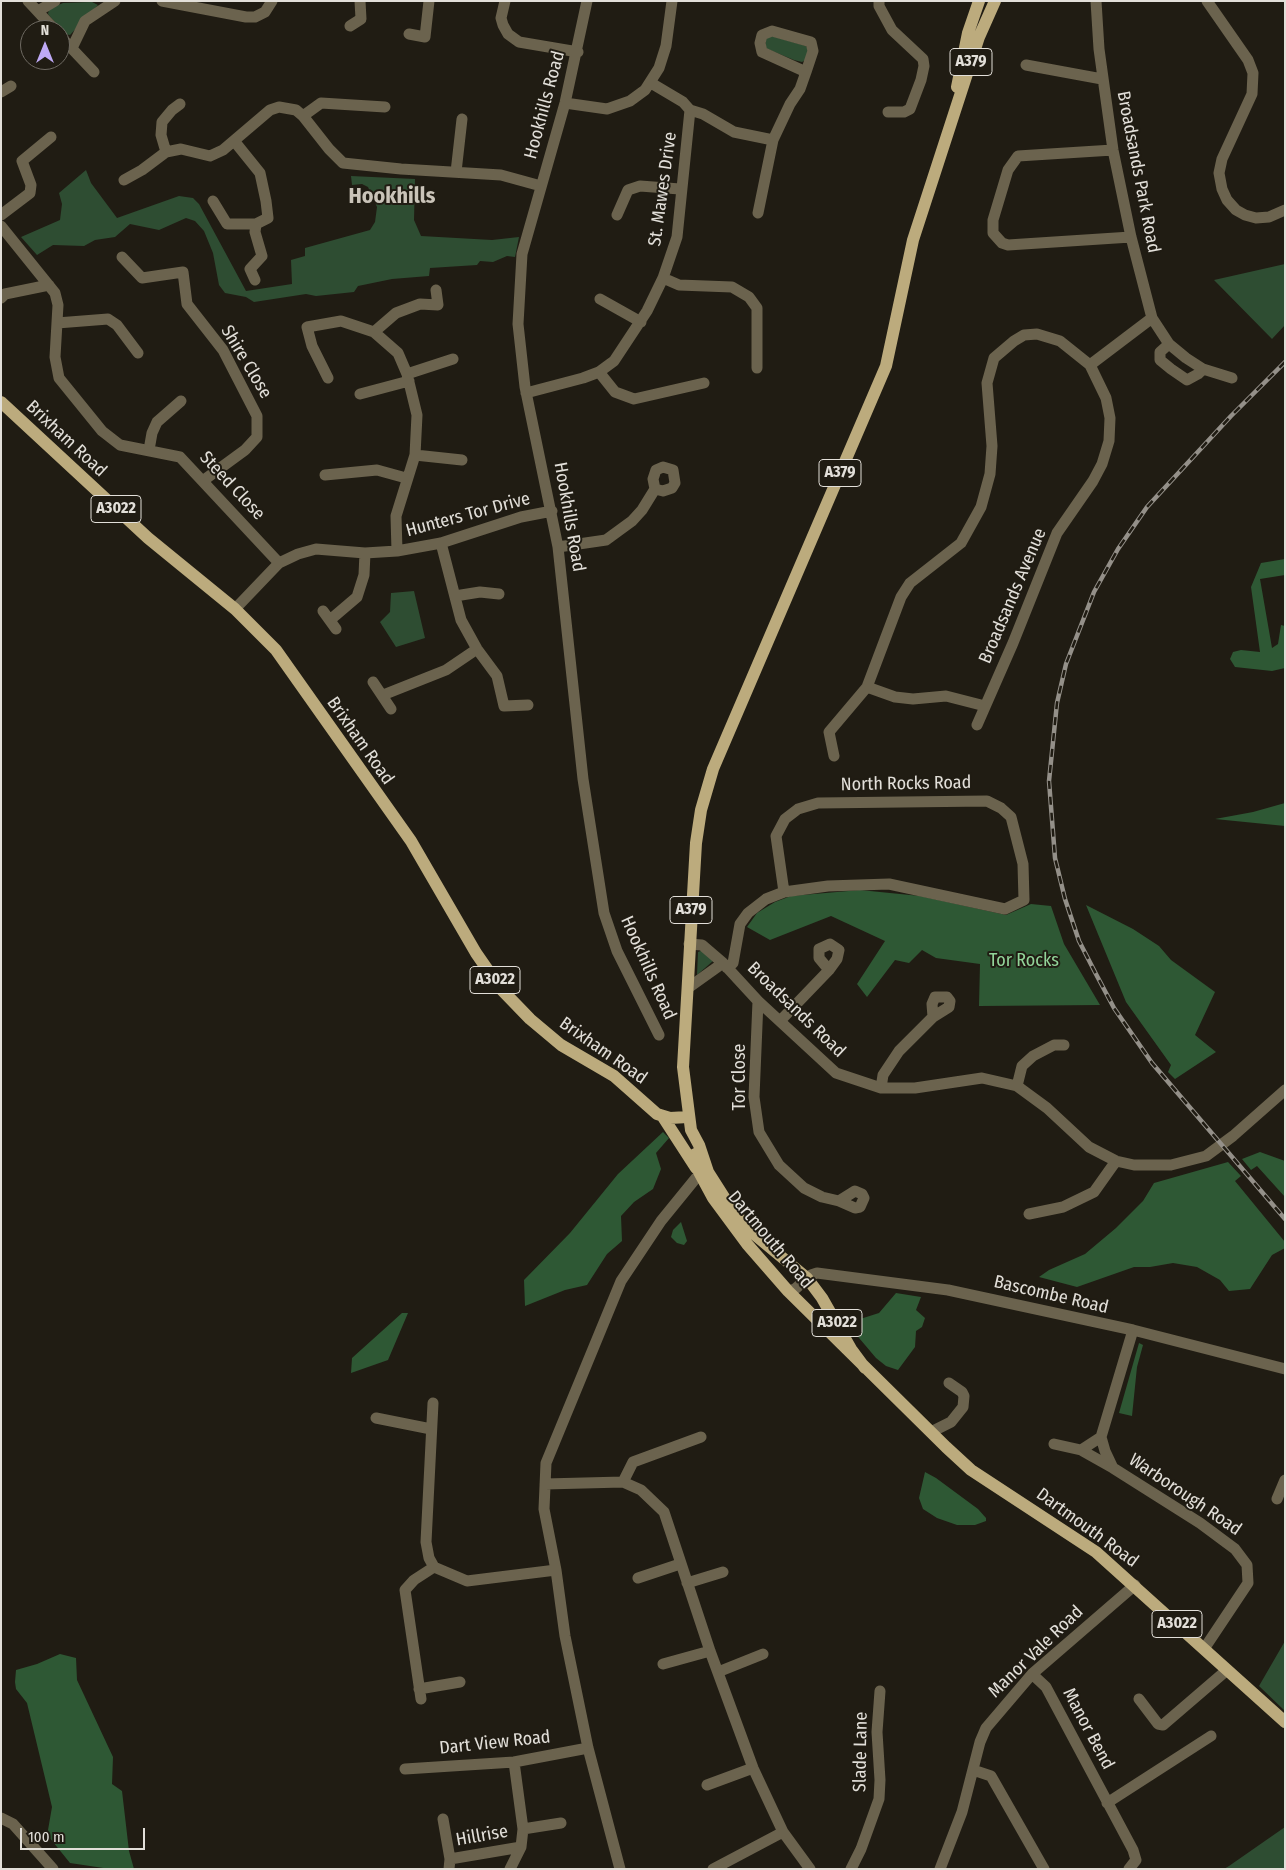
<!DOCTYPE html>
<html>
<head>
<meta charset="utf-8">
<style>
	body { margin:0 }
	#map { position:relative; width:1286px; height:1870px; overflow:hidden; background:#201c13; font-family:"Fira Sans Condensed",sans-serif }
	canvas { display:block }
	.frame { position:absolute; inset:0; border:2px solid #e2dfd9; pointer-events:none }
	.north { position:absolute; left:20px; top:20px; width:50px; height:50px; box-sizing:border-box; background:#201c13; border:1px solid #6e6a62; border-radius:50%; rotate:0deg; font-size:14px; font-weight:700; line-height:20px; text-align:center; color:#e2dfd9 }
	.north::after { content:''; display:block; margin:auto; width:18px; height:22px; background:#bea9f5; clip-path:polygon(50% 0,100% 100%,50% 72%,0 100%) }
	.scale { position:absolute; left:20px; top:1828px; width:125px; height:22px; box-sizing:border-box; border:2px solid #e2dfd9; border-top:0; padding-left:6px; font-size:15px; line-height:18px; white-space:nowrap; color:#e2dfd9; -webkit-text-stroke:4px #201c13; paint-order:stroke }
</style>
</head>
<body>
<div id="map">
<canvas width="1286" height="1870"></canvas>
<div class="frame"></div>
<div class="north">N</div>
<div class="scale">100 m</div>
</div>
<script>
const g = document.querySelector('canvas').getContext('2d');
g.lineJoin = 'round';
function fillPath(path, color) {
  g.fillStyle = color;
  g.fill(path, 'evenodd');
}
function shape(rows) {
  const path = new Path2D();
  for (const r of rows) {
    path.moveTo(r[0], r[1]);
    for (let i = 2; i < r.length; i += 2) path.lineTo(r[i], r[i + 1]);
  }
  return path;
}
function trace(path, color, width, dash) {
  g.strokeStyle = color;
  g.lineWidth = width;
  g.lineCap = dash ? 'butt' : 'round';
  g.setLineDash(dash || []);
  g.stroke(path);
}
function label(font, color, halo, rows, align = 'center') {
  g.font = font + ' "Fira Sans Condensed",sans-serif';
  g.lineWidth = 4;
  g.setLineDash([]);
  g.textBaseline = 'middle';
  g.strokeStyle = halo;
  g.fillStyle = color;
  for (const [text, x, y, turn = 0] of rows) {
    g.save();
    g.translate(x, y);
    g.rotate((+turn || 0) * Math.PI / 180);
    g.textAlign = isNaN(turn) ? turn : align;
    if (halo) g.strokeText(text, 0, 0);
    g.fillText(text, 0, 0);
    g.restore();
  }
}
const green = shape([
	[92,2,98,5,70,35,65,34,48,14,49,9,63,3],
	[772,36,806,46,809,50,807,59,802,62,794,60,765,48,766,37],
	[86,170,91,183,117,218,179,196,193,198,199,204,246,291,292,284,291,260,305,256,305,248,370,230,375,222,377,207,368,187,362,184,352,185,351,176,415,179,414,220,421,236,492,240,519,237,515,257,507,256,493,262,480,261,477,265,430,268,429,276,392,279,358,286,354,292,316,296,306,294,254,302,246,297,225,293,219,285,213,253,204,231,195,221,186,218,159,230,130,224,115,237,95,240,84,246,53,245,37,255,21,237,60,220,62,204,59,193],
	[1285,264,1285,325,1272,339,1214,280],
	[414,591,425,638,396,647,380,622,390,612,391,593],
	[703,950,713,961,697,975,698,952],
	[1285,1641,1285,1711,1259,1686],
	[1285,1827,1285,1869,1224,1869,1229,1866]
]);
const forest = shape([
	[1285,559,1285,575,1260,579,1272,648,1278,644,1281,625,1285,626,1285,668,1272,671,1235,667,1230,659,1233,652,1241,650,1260,652,1251,587,1261,563],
	[1285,803,1285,826,1215,819,1253,812],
	[860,890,920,896,1006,915,1031,904,1051,906,1064,944,1100,1005,979,1006,980,964,936,958,922,950,909,963,895,960,867,997,857,984,885,941,831,916,770,940,747,927,757,913,775,902,791,896],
	[1086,905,1133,929,1159,946,1171,960,1215,992,1195,1035,1216,1052,1175,1079,1168,1072,1171,1065,1126,1002],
	[663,1132,669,1138,656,1153,661,1169,653,1189,634,1202,621,1216,622,1241,607,1254,587,1285,565,1290,525,1306,524,1280,570,1233,618,1174],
	[1260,1152,1285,1161,1285,1197,1257,1166,1251,1170,1242,1159],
	[1228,1162,1241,1176,1235,1181,1285,1242,1285,1248,1272,1255,1250,1289,1229,1291,1220,1280,1197,1267,1173,1263,1150,1267,1134,1267,1077,1287,1039,1277,1049,1270,1085,1254,1116,1228,1143,1201,1154,1183],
	[681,1222,687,1241,684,1245,677,1243,671,1237,673,1230],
	[896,1293,921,1297,916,1310,925,1318,922,1327,916,1331,915,1347,898,1370,886,1366,876,1358,843,1319,857,1320,879,1313],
	[402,1313,408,1313,388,1360,351,1373,352,1358],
	[1139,1343,1143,1345,1137,1367,1132,1416,1119,1413],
	[925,1472,936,1478,978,1509,986,1518,986,1521,975,1525,957,1525,937,1518,923,1509,919,1498],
	[60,1654,76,1658,77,1680,113,1757,112,1784,122,1791,129,1851,134,1869,110,1869,70,1863,49,1837,48,1830,52,1807,27,1703,16,1689,15,1682,16,1670,37,1664]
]);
const minor = shape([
	[28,1,55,30],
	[162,1,246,17,255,17,265,12,272,1],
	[505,1,501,18,503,25,508,34,519,42,578,52],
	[587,1,565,103,522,254,518,324,525,387,558,547,583,779,604,913,617,951,659,1035],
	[879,1,879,6,892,30,923,59,924,66,921,80,910,109,904,112,888,112],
	[1096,1,1099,49,1113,150,1131,237,1152,318,1169,344,1186,358,1203,369,1232,378],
	[1207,1,1248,60,1253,73,1252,94,1222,159,1219,173,1222,189,1227,200,1236,210,1245,215,1256,218,1269,217,1285,210],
	[38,11,55,1],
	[350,26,361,19,360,1],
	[409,34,425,37,429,1],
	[60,36,94,72],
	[72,48,85,21,115,1],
	[1026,65,1102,79],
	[1,92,11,86],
	[565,103,607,109,630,101,645,90,659,68,666,46,672,1],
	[690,110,703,114,734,132,773,140,790,104,800,89,806,72,762,52,760,43,762,35,772,31,811,42,813,51,806,72],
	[303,116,321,103,385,107],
	[235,142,260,173,266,201,268,218,256,224,255,232,262,256,250,269,255,280],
	[1113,150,1018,156,1008,170,993,220,993,233,1002,243,1008,245,1131,237],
	[166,152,161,135,162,122,172,110,180,104],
	[456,172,462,119],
	[124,180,142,170,166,152,181,149,210,156,223,150,270,110,279,107,296,110,303,116,329,149,343,163,401,169,501,175,541,186],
	[213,201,227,224,256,224],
	[758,213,773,140],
	[1,215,30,193,31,185,22,161,51,137],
	[617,215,628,190,640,186,680,189],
	[1,226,55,293,58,305,55,357,59,378,102,431,120,445,180,457,279,563],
	[122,257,142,278,183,272,187,304,223,350,257,416,257,437,245,450,204,480],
	[663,278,679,285,732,287,749,297,757,308,757,368],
	[1,298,5,294,49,285],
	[600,299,641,322],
	[57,323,108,319,117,325,138,353],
	[1169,344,1160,352,1160,360,1171,369,1187,380,1198,374,1203,369],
	[1090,365,1152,318],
	[599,372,615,392,634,399,704,383],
	[407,374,453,359],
	[328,378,312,346,307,327,341,321,374,332],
	[526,393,583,378,599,372,614,361,647,311,663,278,677,237,690,110,683,102,651,83],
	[360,394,409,381],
	[149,450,152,433,157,422,181,401],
	[415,455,462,460],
	[325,475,377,470,406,478],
	[441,543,461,620,477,649,497,676,504,706,528,705],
	[558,547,606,540,632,521,642,510,655,489,653,479,656,470,663,467,673,470,675,483,672,488,663,491,655,489],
	[397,551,396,516,415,455,417,415,407,374,398,353,374,332,396,313,420,304,438,305,436,290],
	[455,596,480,592,499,594],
	[235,609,279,563,298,554,316,549,365,553,397,551,441,543,521,517,552,511],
	[323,611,336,629],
	[330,620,357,597,364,575,365,553],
	[373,682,391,709],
	[867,687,895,697,913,699,946,696,985,706],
	[383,695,446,670,477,649],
	[834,756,829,732,867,687,901,597,910,583,961,543,981,507,990,474,992,446,987,383,994,358,1014,341,1024,335,1037,334,1060,341,1090,365,1106,398,1110,418,1109,441,1102,464,1093,481,1057,533,1013,643,977,725],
	[689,944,702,945,723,963],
	[727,968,733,963,740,924,748,913,766,899,784,892,828,886,889,884,1005,909,1024,900,1023,864,1011,817,1001,808,987,801,818,803,798,809,785,819,776,836,784,892],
	[688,988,723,963,758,1001,836,1073,881,1088,915,1088,982,1078,1017,1086,1047,1108,1089,1147,1116,1161,1134,1165,1171,1165,1206,1156,1233,1136,1285,1090],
	[758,1001,754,1097,759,1132,779,1165,804,1188,822,1197,839,1201,855,1191,862,1194,864,1198,860,1207,855,1208,839,1201],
	[780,1021,829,970,837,959,839,950,830,944,819,949,819,958,829,970],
	[1017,1086,1022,1066,1033,1056,1054,1045,1064,1045],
	[881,1088,883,1075,899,1051,933,1017,932,1004,935,997,947,997,950,1001,949,1007,933,1017],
	[1029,1214,1063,1207,1094,1192,1116,1161],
	[788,1291,795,1289,811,1275,817,1273,948,1290,1133,1330,1285,1369],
	[1133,1330,1101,1437,1105,1451,1113,1468,1200,1523,1235,1549,1247,1565,1248,1583,1204,1649],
	[433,1403,426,1542,429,1558,434,1567,467,1581,556,1570],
	[376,1418,431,1429],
	[931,1432,951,1422,963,1407,964,1396,962,1392,949,1383],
	[1054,1444,1081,1450,1113,1468],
	[1081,1450,1101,1437],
	[623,1482,633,1462,701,1437],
	[545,1484,623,1482,641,1490,664,1512,710,1651,753,1768,783,1832,810,1869],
	[1277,1499,1285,1480],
	[638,1578,680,1564],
	[687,1583,723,1572],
	[663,1664,710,1651],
	[718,1672,763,1654],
	[1032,1674,1046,1687,1133,1850,1136,1860,1129,1869],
	[419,1689,460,1682],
	[421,1699,405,1590,414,1580,434,1567],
	[1139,1699,1158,1724,1163,1725,1227,1670],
	[405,1769,514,1762,588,1748],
	[973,1770,991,1776,1044,1869],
	[707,1785,753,1768],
	[1107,1803,1211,1736],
	[1,1818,13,1824,53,1869],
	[443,1819,450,1859,449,1869],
	[523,1829,561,1823],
	[450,1859,521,1847],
	[510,1869,521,1847,523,1829,514,1762],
	[620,1869,588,1748,565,1636,556,1570,544,1509,546,1463,621,1281,661,1221,696,1178,708,1172],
	[713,1869,783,1832],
	[851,1869,861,1849,879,1799,880,1780,877,1732,880,1691],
	[940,1869,962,1812,980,1742,986,1728,1032,1674,1135,1585]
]);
const major = shape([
	[957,87,968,33,979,1],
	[1,402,148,538,235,609,276,650,411,841,476,953,501,989,530,1019,561,1045,614,1076,657,1114,670,1118,688,1117],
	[663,1117,696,1168],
	[695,1154,699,1172,713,1198,747,1244,788,1291,946,1447,971,1470,1096,1552,1285,1722],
	[865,1368,851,1349,822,1298,807,1278,749,1230,729,1205,708,1172,699,1145,691,1130,683,1067,696,843,701,810,713,769,886,366,913,240,979,37,995,1]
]);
const rail = shape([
	[1285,362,1231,416,1147,507,1118,549,1094,592,1066,664,1057,703,1049,781,1055,858,1065,899,1079,941,1097,976,1114,1008,1152,1063,1285,1219]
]);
const shields = [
	[971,62,42],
	[840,473,42],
	[116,509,50],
	[691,910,42],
	[495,980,50],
	[837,1323,50],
	[1177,1624,50]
];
const shieldNames = [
	["A379",971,62],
	["A379",840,473],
	["A3022",116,509],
	["A379",691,910],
	["A3022",495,980],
	["A3022",837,1323],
	["A3022",1177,1624]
];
const streetNames = [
	["Hookhills Road",545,105,-75],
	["Broadsands Park Road",1138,172,79],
	["St. Mawes Drive",663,189,-82],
	["Shire Close",246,362,59],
	["Brixham Road",66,439,43],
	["Steed Close",232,486,47],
	["Hunters Tor Drive",468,515,-15],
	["Hookhills Road",569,517,80],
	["Broadsands Avenue",1013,596,-67],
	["Brixham Road",360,741,55],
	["North Rocks Road",906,784,-1],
	["Hookhills Road",648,968,66],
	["Broadsands Road",796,1010,44],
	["Brixham Road",603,1051,35],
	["Tor Close",740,1077,-90],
	["Dartmouth Road",770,1240,50],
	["Bascombe Road",1051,1295,13],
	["Warborough Road",1185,1495,34],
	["Dartmouth Road",1087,1528,36],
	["Manor Vale Road",1036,1652,-44],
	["Manor Bend",1088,1729,62],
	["Dart View Road",495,1743,-6],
	["Slade Lane",861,1752,-89],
	["Hillrise",482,1836,-10]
];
const parkNames = [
	["Tor Rocks",1024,961]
];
const districtNames = [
	["Hookhills",392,197]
];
fillPath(green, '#2e4d32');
fillPath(forest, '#2e5834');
trace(minor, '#6b634e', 11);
trace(major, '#bcab7d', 12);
trace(rail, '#949089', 4.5);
trace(rail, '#201c13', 2.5, [8]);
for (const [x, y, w] of shields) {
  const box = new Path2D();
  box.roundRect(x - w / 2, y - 13.5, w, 27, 4);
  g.fillStyle = '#201c13';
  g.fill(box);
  trace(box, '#e2dfd9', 1);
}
label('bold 16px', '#e2dfd9', null, shieldNames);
label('18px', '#e2dfd9', '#201c13', streetNames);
label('18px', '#92d499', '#201c13', parkNames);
label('bold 22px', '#cac4b9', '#201c13', districtNames);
</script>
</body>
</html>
